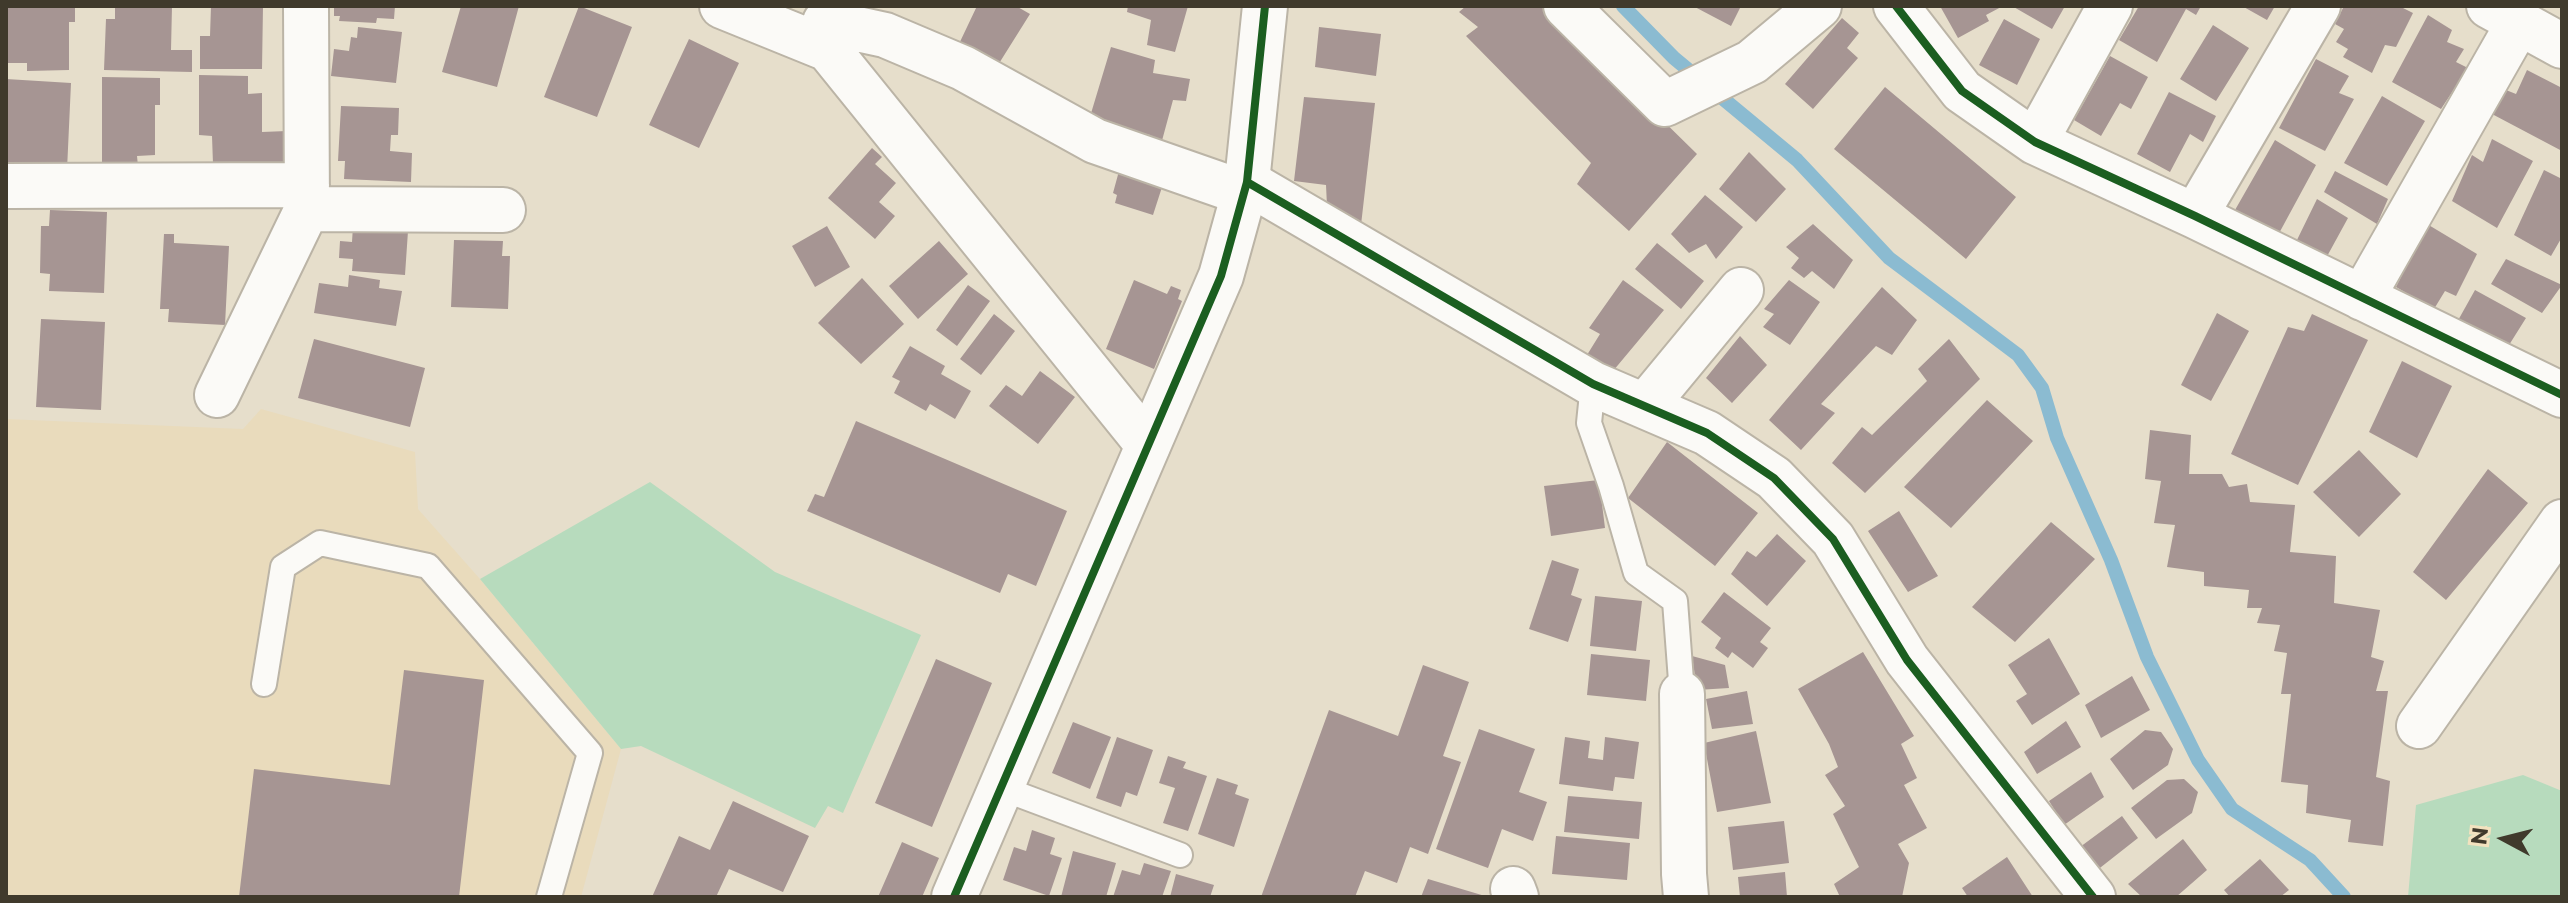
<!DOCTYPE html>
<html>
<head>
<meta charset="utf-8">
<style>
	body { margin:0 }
	#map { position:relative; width:2568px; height:903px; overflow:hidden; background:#e6decb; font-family:Montserrat,sans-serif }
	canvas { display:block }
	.frame { position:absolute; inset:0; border:8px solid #403a2c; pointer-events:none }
	.north { position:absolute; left:2464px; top:799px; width:80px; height:80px; -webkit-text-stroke:6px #f2e2bf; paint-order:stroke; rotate:277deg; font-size:22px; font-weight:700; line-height:32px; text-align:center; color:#403a2c }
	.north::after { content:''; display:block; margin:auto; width:28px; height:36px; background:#403a2c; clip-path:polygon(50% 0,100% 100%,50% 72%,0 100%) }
</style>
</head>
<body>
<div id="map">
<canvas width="2568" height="903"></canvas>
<div class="frame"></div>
<div class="north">N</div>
</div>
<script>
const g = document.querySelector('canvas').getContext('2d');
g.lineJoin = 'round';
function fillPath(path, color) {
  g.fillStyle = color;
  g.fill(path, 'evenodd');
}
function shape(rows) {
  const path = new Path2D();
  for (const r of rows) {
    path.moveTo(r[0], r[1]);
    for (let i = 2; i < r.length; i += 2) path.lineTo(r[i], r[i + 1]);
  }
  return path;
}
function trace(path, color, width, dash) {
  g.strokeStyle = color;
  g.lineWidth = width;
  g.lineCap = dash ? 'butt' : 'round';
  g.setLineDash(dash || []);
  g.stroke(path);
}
const built = shape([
	[261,409,415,452,418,509,480,579,621,749,581,897,6,897,6,419,243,429]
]);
const green = shape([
	[650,482,775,572,921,635,843,813,828,806,815,828,641,746,621,749,480,579],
	[2523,775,2562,791,2562,897,2408,897,2416,805]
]);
const stream = shape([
	[1623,6,1674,58,1797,160,1889,258,2018,355,2042,388,2057,438,2111,560,2147,657,2198,760,2232,809,2310,860,2344,897]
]);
const building = shape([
	[6,6,75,6,75,22,69,22,69,70,27,71,27,63,6,63],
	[115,6,172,6,171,50,192,50,192,72,104,70,106,19,115,19],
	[211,6,263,6,262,69,200,69,200,36,210,36],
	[334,6,395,6,394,19,377,18,376,23,339,21,340,16,334,16],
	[461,6,519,6,497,87,442,72],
	[579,6,632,27,597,117,544,97],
	[977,6,1016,6,1030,14,998,65,958,46],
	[1128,6,1188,6,1175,52,1147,45,1151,20,1127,12],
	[1466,6,1546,6,1697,154,1629,231,1577,184,1591,163,1466,36,1478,27,1459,12],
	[1693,6,1741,6,1731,26],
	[1940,6,2003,6,1986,15,1989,21,1958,38],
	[2012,6,2065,6,2052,29],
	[2139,6,2201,6,2196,15,2186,9,2157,62,2119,40],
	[2242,6,2275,6,2267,20],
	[2344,6,2399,6,2413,13,2396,47,2385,45,2372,73,2343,57,2348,49,2336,42,2344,29,2335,24],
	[2428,15,2452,30,2447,42,2464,49,2456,62,2468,68,2441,109,2392,82],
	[1842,18,1859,33,1847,48,1858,58,1813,109,1785,84],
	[2004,19,2040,39,2017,85,1979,65],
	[2213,25,2249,48,2216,101,2180,79],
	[358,27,402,32,396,83,331,76,334,49,349,51,351,37,357,38],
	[1319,27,1381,34,1376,76,1315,67],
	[689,39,739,63,699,148,649,125],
	[1111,47,1155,60,1153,73,1190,79,1186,101,1173,100,1160,148,1148,145,1150,135,1089,120],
	[2110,56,2148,77,2131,109,2120,103,2101,136,2074,120],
	[2316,59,2349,76,2339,93,2354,99,2325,151,2279,128],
	[2527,70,2562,88,2562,151,2492,114,2501,88,2516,94],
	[199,75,248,76,248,94,262,93,262,132,287,131,287,164,213,164,212,136,199,135],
	[102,77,160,78,160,105,155,105,155,155,137,156,138,166,102,166],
	[6,79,71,83,67,170,6,167],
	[1885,87,2016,197,1966,259,1834,149],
	[2169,92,2216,116,2203,142,2190,134,2170,172,2137,154],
	[2382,96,2425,121,2387,186,2344,163],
	[1304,97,1375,103,1361,225,1327,206,1326,185,1294,181],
	[341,106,399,108,398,135,391,135,390,151,412,153,411,182,344,179,345,161,338,161],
	[2492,139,2533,161,2497,228,2452,201,2472,155,2483,162],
	[2275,140,2316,165,2277,237,2235,210],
	[872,148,882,157,875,164,896,183,879,202,895,216,875,239,828,198],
	[1749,152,1786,189,1756,222,1719,189],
	[2544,170,2562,179,2562,237,2551,256,2514,235],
	[1119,171,1163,184,1153,215,1115,203,1117,195,1113,193],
	[2335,171,2388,199,2377,224,2324,192],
	[1705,195,1743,227,1716,259,1706,244,1689,253,1671,234],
	[2317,199,2348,218,2325,260,2296,242],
	[50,210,107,212,104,293,49,291,50,274,40,273,41,226,49,226],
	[1813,224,1853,260,1834,289,1812,271,1804,278,1791,268,1799,258,1786,247],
	[2427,224,2477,254,2456,296,2445,291,2434,309,2396,287],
	[353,226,408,231,405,275,352,271,353,259,339,258,340,241,352,242],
	[827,226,850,267,815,287,792,246],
	[164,234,174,234,174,243,229,246,225,325,168,322,169,309,160,309],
	[454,240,503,241,502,256,510,256,508,309,451,307],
	[939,241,968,274,918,319,889,286],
	[1657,243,1704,281,1681,309,1635,269],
	[2506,259,2562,285,2542,313,2491,284],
	[349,275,380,280,379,288,402,291,396,326,314,313,319,283,348,287],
	[862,278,904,324,861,364,818,323],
	[1134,280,1167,294,1171,286,1181,290,1178,299,1182,301,1154,369,1106,349],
	[1623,280,1664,310,1613,371,1587,355,1600,334,1589,328],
	[1789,280,1820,302,1790,345,1763,327,1774,314,1764,309],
	[968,285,990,301,957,346,936,330],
	[1882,287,1917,320,1892,355,1876,346,1821,404,1835,413,1801,450,1769,420],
	[2475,290,2526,318,2504,353,2456,324],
	[2217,313,2249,331,2211,401,2181,385],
	[994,314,1015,331,981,375,960,359],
	[2312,314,2368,340,2298,485,2231,454,2288,327,2304,331],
	[41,319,105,322,101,410,36,407],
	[1740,336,1767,365,1732,403,1706,378],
	[314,339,425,368,410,427,298,398],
	[1949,339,1980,379,1865,493,1832,463,1862,427,1872,435,1927,381,1918,369],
	[910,346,945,366,941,374,971,391,955,419,930,404,926,411,894,393,900,381,892,377],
	[2402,361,2452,386,2417,458,2369,432],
	[1040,371,1075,397,1038,444,989,406,1006,385,1022,396],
	[1987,400,2033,441,1951,528,1904,487],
	[856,421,1067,511,1036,586,1008,574,1000,593,807,511,815,494,824,497],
	[2150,430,2191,435,2189,474,2222,474,2229,487,2247,484,2250,502,2295,505,2290,552,2336,556,2334,603,2380,610,2371,657,2384,661,2376,691,2388,691,2376,777,2390,781,2383,846,2348,842,2351,820,2306,813,2308,785,2281,782,2291,694,2281,694,2287,653,2274,651,2280,625,2257,623,2262,608,2247,608,2249,590,2204,586,2204,572,2167,567,2175,525,2154,523,2161,481,2145,479],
	[1667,442,1758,513,1715,566,1628,498],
	[2359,450,2401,494,2359,537,2313,492],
	[2488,469,2528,503,2446,600,2413,572],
	[1599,480,1605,528,1551,536,1544,486],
	[1899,511,1938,576,1908,592,1868,531],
	[2051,522,2095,559,2015,642,1972,607],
	[1777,534,1806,561,1767,606,1731,574,1747,551,1756,557],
	[1552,560,1579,569,1571,595,1582,599,1568,642,1529,629],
	[1724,592,1771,628,1760,642,1768,648,1753,668,1732,652,1728,658,1715,648,1721,638,1701,622],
	[1595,596,1642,601,1636,651,1590,646],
	[2049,638,2080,694,2032,725,2016,701,2027,694,2008,665],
	[1863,652,1914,736,1901,744,1917,778,1904,785,1927,828,1898,844,1909,863,1902,897,1840,897,1834,884,1859,867,1833,814,1845,806,1825,775,1838,767,1829,744,1798,689],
	[1591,654,1650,660,1646,701,1587,695],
	[1692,656,1725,665,1729,688,1697,690],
	[936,659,992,683,932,827,875,803],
	[1423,665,1469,682,1443,756,1461,762,1428,854,1410,847,1397,883,1365,871,1355,897,1261,897,1329,710,1398,736],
	[404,670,484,680,459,897,239,897,254,769,390,785],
	[2132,676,2150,710,2101,738,2085,705],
	[1747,691,1753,724,1712,729,1706,699],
	[2066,721,2081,747,2037,774,2024,752],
	[1073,722,1111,737,1090,789,1052,773],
	[1479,729,1535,749,1519,792,1547,802,1533,841,1502,829,1488,868,1436,849],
	[2145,730,2161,732,2173,749,2168,765,2133,790,2110,759],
	[1756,731,1771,803,1717,812,1704,743],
	[1117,737,1153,750,1137,796,1126,792,1121,807,1096,798],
	[1565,737,1590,741,1588,758,1603,760,1605,737,1639,742,1634,779,1615,777,1613,791,1559,784],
	[1168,756,1186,762,1183,768,1207,776,1188,831,1163,823,1175,788,1159,783],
	[2091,772,2104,797,2064,825,2049,801],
	[1217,778,1238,785,1235,794,1249,799,1234,847,1198,834],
	[2184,779,2198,792,2192,813,2156,839,2131,808,2167,780],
	[1568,796,1642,802,1639,839,1564,832],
	[733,801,809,836,783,892,729,869,716,897,652,897,679,836,710,850],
	[2122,816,2138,838,2096,871,2080,847],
	[1784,821,1789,863,1733,870,1728,827],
	[1032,830,1055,838,1050,854,1062,858,1049,896,1003,880,1014,847,1026,851],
	[1556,836,1630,843,1627,880,1552,874],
	[2183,839,2207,870,2176,897,2142,897,2128,884],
	[902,842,939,858,922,897,878,897],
	[1073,851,1116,863,1106,897,1061,897],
	[2007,857,2033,897,1968,897,1962,888],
	[2260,859,2289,890,2280,897,2230,897,2224,890],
	[1144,863,1171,871,1162,897,1113,897,1122,870,1140,875],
	[1785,872,1787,897,1740,897,1738,877],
	[1176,874,1214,885,1210,897,1170,897],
	[1428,879,1485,896,1485,897,1421,897]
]);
const service = shape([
	[1593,384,1589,423,1611,486,1636,573,1675,601,1682,694],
	[264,684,283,567,320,543,428,566,590,753,549,897],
	[1001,788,1180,855]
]);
const minor = shape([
	[722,6,828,49,1148,445],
	[1566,6,1665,104,1752,62,1819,6],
	[1896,6,1962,91,2035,142,2195,216,2562,395],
	[2489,6,2562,46],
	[825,22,885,35,963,68,1095,141,1244,193],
	[2035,142,2110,6],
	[1247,182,1593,384,1707,433,1774,478,1833,539,1907,660,2093,897],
	[6,186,307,185],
	[307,209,503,210],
	[2195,216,2318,6],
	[2362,298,2518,24],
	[217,395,307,209,306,6],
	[1645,406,1741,290],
	[1682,694,1684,874,1686,897],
	[2419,726,2562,522],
	[1513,889,1516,897]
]);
const tertiary = shape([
	[954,897,1221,276,1247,182,1265,6]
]);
const cycleway = shape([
	[1896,6,1962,91,2035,142,2195,216,2562,395],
	[1247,182,1593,384,1707,433,1774,478,1833,539,1907,660,2093,897],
	[954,897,1221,276,1247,182,1265,6]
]);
fillPath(built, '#e9dbbc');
fillPath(green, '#b7dbbd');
trace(stream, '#8bbbd1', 14);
fillPath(building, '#a69593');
trace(service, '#bbb4a6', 28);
trace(minor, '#bbb4a6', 48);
trace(tertiary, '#bbb4a6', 48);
trace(service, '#fbfaf7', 24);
trace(minor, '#fbfaf7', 44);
trace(tertiary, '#fbfaf7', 44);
trace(cycleway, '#1b5e20', 8);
</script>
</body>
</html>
